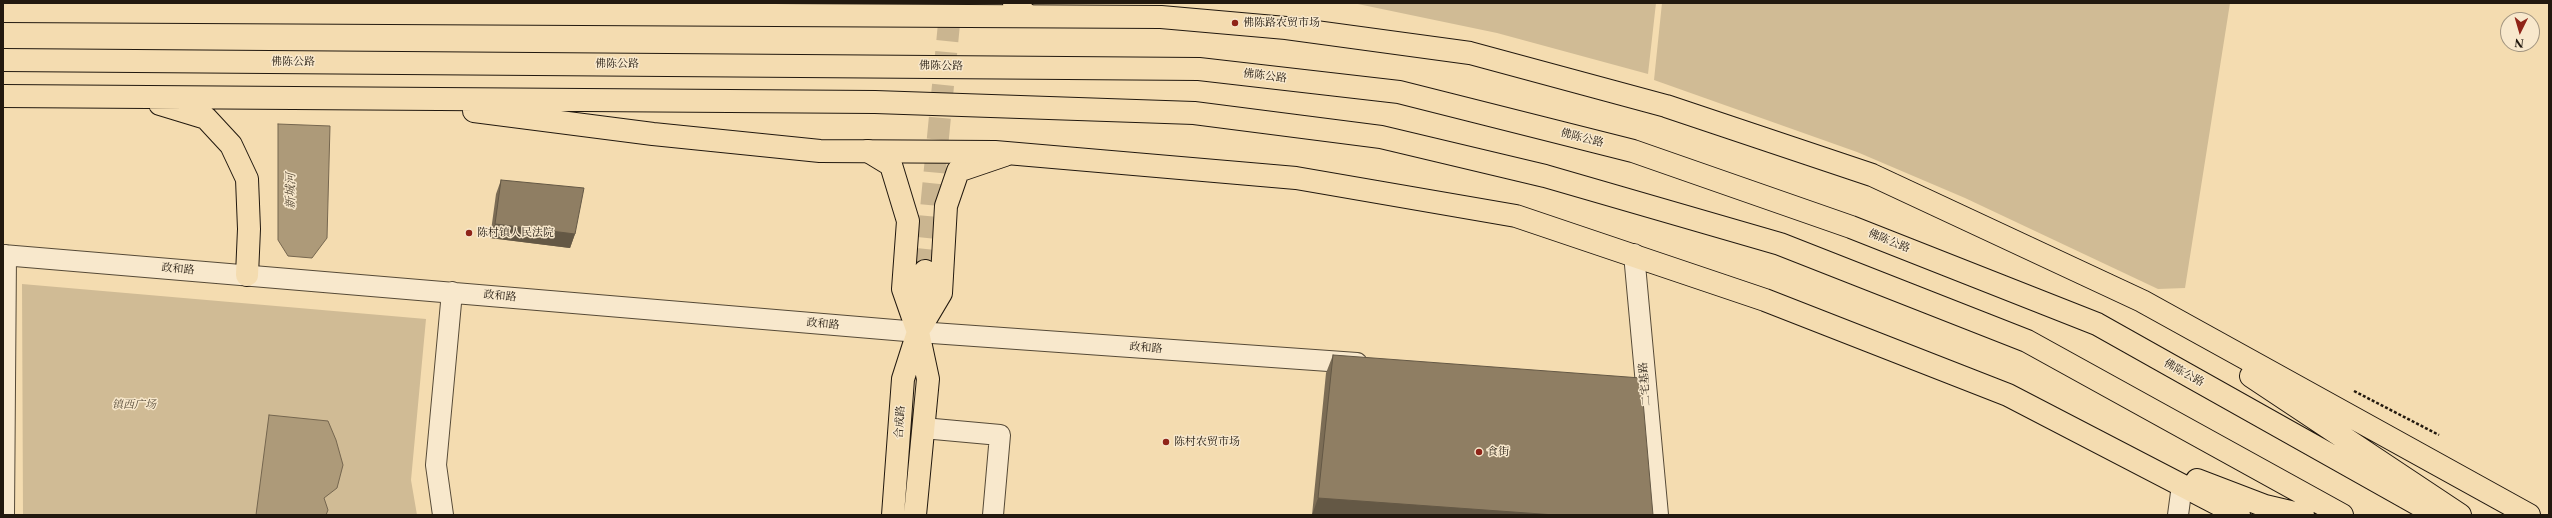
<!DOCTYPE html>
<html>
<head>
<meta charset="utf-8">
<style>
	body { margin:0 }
	#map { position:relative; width:2552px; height:518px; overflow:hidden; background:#f4dcb0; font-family:"Libre Caslon Text",serif }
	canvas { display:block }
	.frame { position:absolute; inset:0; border:4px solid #22190f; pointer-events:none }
	.north { position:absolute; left:2500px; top:12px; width:40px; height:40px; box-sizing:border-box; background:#f8e8cc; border:1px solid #a29580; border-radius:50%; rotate:185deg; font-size:11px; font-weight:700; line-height:16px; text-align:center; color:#22190f }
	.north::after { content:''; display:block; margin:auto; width:14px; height:18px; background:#8f2418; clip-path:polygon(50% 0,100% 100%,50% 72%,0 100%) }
</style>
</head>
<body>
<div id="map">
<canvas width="2552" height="518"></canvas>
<div class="frame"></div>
<div class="north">N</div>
</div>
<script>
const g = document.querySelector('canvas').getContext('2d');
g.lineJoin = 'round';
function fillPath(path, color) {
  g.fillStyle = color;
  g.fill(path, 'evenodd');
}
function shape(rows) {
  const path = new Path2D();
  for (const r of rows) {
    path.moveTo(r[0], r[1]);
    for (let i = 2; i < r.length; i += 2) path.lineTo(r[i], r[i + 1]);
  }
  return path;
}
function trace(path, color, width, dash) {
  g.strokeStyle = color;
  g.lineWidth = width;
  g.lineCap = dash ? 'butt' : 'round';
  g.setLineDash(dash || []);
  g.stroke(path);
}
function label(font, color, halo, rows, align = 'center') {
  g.font = font + ' "Libre Caslon Text","Noto Serif SC",serif';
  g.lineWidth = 3;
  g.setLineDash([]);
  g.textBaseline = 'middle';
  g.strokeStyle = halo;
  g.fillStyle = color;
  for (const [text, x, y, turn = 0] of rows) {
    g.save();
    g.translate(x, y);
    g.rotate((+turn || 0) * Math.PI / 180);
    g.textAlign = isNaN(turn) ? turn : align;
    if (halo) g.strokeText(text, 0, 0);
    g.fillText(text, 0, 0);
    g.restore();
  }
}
const green = shape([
	[1353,3,1656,3,1648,74,1497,33],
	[1662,3,2230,3,2185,288,2158,289,1965,198,1857,152,1654,80],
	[22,284,426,319,411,480,417,515,23,515]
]);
const water = shape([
	[278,124,330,126,327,238,312,258,288,256,278,240,278,124],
	[269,415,328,421,336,440,343,465,337,488,324,498,328,510,326,515,256,515,269,415]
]);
const majorTunnel = shape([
	[925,271,951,3]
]);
const path = shape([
	[2354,391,2439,435]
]);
const minor = shape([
	[1634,254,1658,515],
	[3,255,918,332,1357,363],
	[923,428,1000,435,993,515],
	[4,515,6,255],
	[443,515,436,465,452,292],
	[2178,515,2182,485]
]);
const major = shape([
	[1014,3,1028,16],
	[868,151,891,165,908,221,903,289,918,332,928,379,915,515],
	[922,325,941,293,946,206,958,171,1005,155],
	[893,515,903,379,918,332,925,271]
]);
const highway = shape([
	[3,11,1161,17,1286,28,1470,53,1666,106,1872,175,2142,301,2529,515],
	[3,60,1199,69,1399,92,1633,151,1851,227,2097,324,2437,515],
	[3,96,875,102,1194,113,1381,137,1545,176,1780,244,2027,341,2342,515],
	[160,104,206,118,231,145,247,179,249,229,247,275],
	[474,111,653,134,820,151,995,152,1296,178,1516,216,1765,300,2008,395,2239,515],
	[2251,376,2460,515],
	[2197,480,2265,506,2303,515]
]);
const wall = shape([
	[501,180,575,234,570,248,490,238,496,194],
	[1333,355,1653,515,1312,515,1326,373]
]);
const shadedWall = shape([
	[495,224,575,234,570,248,490,238],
	[1318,498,1555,515,1312,515]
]);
const building = shape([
	[501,180,584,188,575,234,495,224,501,180],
	[1333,355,1641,378,1653,515,1555,515,1318,498,1333,355]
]);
const markers = [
	[1235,23,4,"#8f2418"],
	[469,233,4,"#8f2418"],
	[1166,442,4,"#8f2418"],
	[1479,452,4,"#8f2418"]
];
const poiNames = [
	["佛陈路农贸市场",1243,23],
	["陈村镇人民法院",477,233],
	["陈村农贸市场",1174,442],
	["食街",1487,452]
];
const streetNames = [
	["佛陈公路",293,62],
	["佛陈公路",617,64],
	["佛陈公路",941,66,1],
	["佛陈公路",1265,76,7],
	["佛陈公路",1582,138,14],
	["佛陈公路",1889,241,22],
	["政和路",178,269,5],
	["政和路",500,296,5],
	["政和路",823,324,5],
	["政和路",1146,348,4],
	["佛陈公路",2184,373,29],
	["二宅基路",1645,384,-95],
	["合成路",900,422,-86]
];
const parkNames = [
	["镇西广场",134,405]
];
const waterNames = [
	["新城河",291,191,-89]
];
fillPath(green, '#d0bb95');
fillPath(water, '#ad9a79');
trace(water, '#75664f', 1);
trace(majorTunnel, '#cab590', 22, [22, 11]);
trace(minor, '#564a37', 22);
trace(major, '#22190f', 24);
trace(highway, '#22190f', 24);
trace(path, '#22190f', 2.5, [3, 2]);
trace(minor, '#f8e8cc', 20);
trace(major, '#f4dcb0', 22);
trace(highway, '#f4dcb0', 22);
fillPath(wall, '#7b6c55');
fillPath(shadedWall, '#645845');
fillPath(building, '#8f7e63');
trace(building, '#645845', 1);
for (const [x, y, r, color] of markers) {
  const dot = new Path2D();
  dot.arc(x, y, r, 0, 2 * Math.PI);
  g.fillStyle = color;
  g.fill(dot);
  trace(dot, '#f8e8cc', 1.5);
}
label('11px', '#22190f', '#f8e8cc', poiNames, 'left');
label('11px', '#22190f', '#f8e8cc', streetNames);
label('italic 11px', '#564a37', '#f8e8cc', parkNames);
label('italic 12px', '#5a4d39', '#f8e8cc', waterNames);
</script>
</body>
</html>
